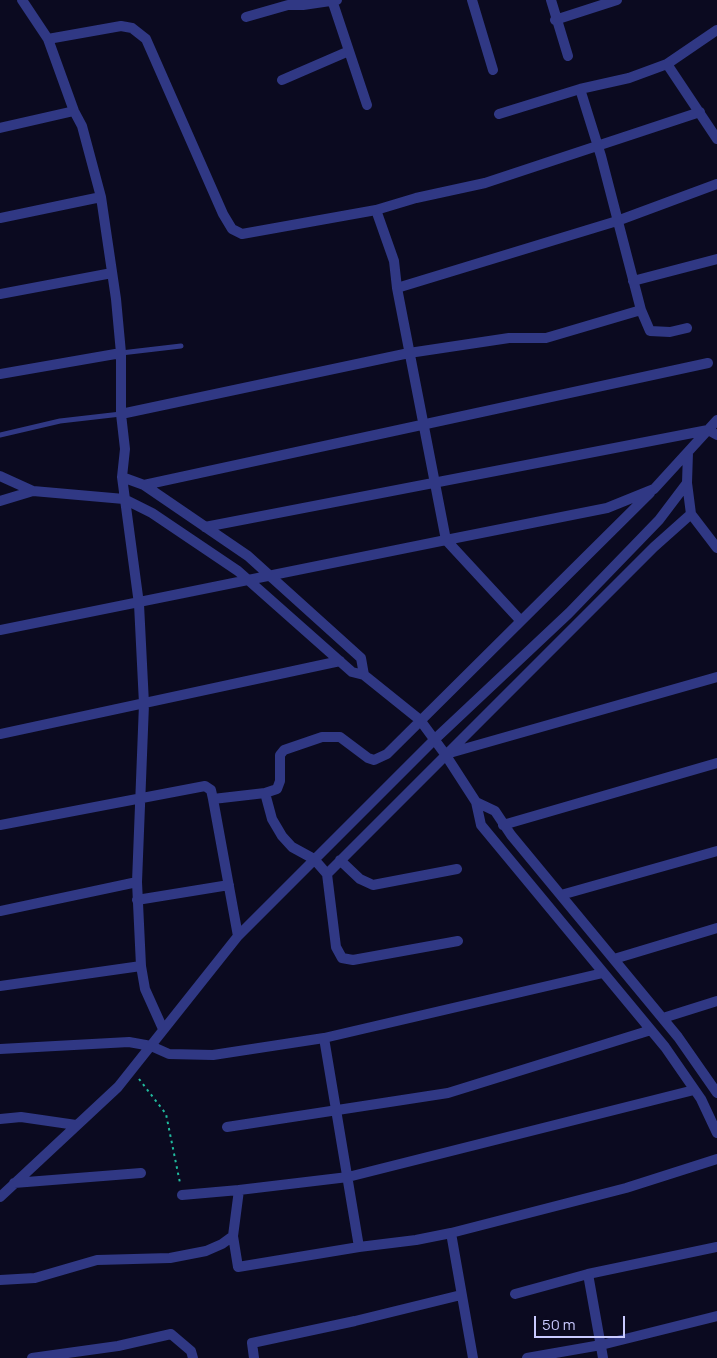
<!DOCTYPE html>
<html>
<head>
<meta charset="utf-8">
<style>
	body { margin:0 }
	#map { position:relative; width:717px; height:1358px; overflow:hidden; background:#0b0a20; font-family:Manrope,sans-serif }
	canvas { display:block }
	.scale { position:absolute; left:534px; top:1316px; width:91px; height:22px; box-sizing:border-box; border:2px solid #c9caff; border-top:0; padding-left:6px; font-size:15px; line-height:18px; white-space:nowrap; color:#c9caff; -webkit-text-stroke:4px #0b0a20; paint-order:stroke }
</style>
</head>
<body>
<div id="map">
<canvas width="717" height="1358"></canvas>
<div class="scale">50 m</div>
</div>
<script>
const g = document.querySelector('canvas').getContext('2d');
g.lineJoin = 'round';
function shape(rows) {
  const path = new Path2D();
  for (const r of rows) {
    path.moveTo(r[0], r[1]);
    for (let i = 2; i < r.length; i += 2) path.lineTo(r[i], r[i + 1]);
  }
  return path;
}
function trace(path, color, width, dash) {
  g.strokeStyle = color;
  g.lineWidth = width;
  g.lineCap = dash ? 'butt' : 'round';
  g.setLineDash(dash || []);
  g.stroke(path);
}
const path = shape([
	[139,1079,166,1114,180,1183]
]);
const service = shape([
	[121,353,181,346],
	[0,435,60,421,121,414]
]);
const minor = shape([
	[22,0,48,39,74,111,82,126,101,197,116,299,121,353,121,414,125,449,122,477,139,604,144,704,137,882,141,966,145,989,163,1029],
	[332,0,367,105],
	[472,0,493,70],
	[551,0,568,56],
	[246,17,288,5,303,5,337,0],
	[555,20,617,0],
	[48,39,121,26,132,28,146,39,223,214,232,229,242,234,376,210,416,198,485,183,700,112],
	[667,64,717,139],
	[282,80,349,51],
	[499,114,580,89],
	[0,128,74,111],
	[376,210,394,261,397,288,446,540,607,508,654,489,717,420],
	[0,218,101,197],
	[633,281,717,259],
	[397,288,617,221,717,184],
	[0,294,112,273],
	[687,328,670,332,650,331,641,310,601,156,580,89,629,78,667,64,717,30],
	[0,374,121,353],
	[121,414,409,353,509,338,546,338,641,310],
	[0,476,33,491,124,499,152,513,238,571,352,672,364,675,420,720,445,754,476,802,481,825,665,1047,701,1099,717,1133],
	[122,477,144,485,248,556,361,658,364,675],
	[144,485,708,363],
	[0,501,33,491],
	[691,514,717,548],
	[205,527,708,430,717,435],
	[0,630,446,540,520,620],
	[0,734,340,661],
	[446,754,717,677],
	[265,793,272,819,282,836,292,847,314,859,327,874,336,947,342,958,353,960,458,941],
	[213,799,265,793,277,789,280,781,280,755,284,750,322,737,340,737,368,758,374,760,387,754,650,493],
	[476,802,495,811,511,835,678,1037,717,1093],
	[0,825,205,786,211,790,213,799,238,936],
	[503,825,717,763],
	[340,860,360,879,373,885,457,869],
	[327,874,654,547,691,514,687,483,688,452],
	[561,895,717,851],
	[137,900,229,885],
	[0,911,137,882],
	[614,959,717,928],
	[0,986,141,966],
	[663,1018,717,1001],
	[324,1038,603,973],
	[0,1049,129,1042,151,1046,169,1054,213,1055,324,1038,359,1247],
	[0,1119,21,1117,76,1125],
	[227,1127,448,1093,651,1030],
	[14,1183,141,1173],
	[239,1190,348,1177,694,1090],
	[182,1195,239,1190,233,1236,238,1267,359,1247,416,1240,451,1233,473,1358],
	[0,1197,118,1087,238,936,434,740,569,613,659,520,687,483],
	[451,1233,626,1188,717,1159],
	[0,1280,35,1278,97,1260,170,1258,206,1251,222,1244,233,1236],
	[515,1294,588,1274],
	[32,1358,118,1346,171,1334,191,1351,193,1358],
	[254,1358,252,1343,355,1321,461,1295],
	[527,1358,601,1345,717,1316],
	[603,1358,588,1274,717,1247]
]);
trace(path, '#21bb9e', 2, [2.5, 4]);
trace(service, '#303884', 5);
trace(minor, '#303884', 10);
</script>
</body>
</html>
